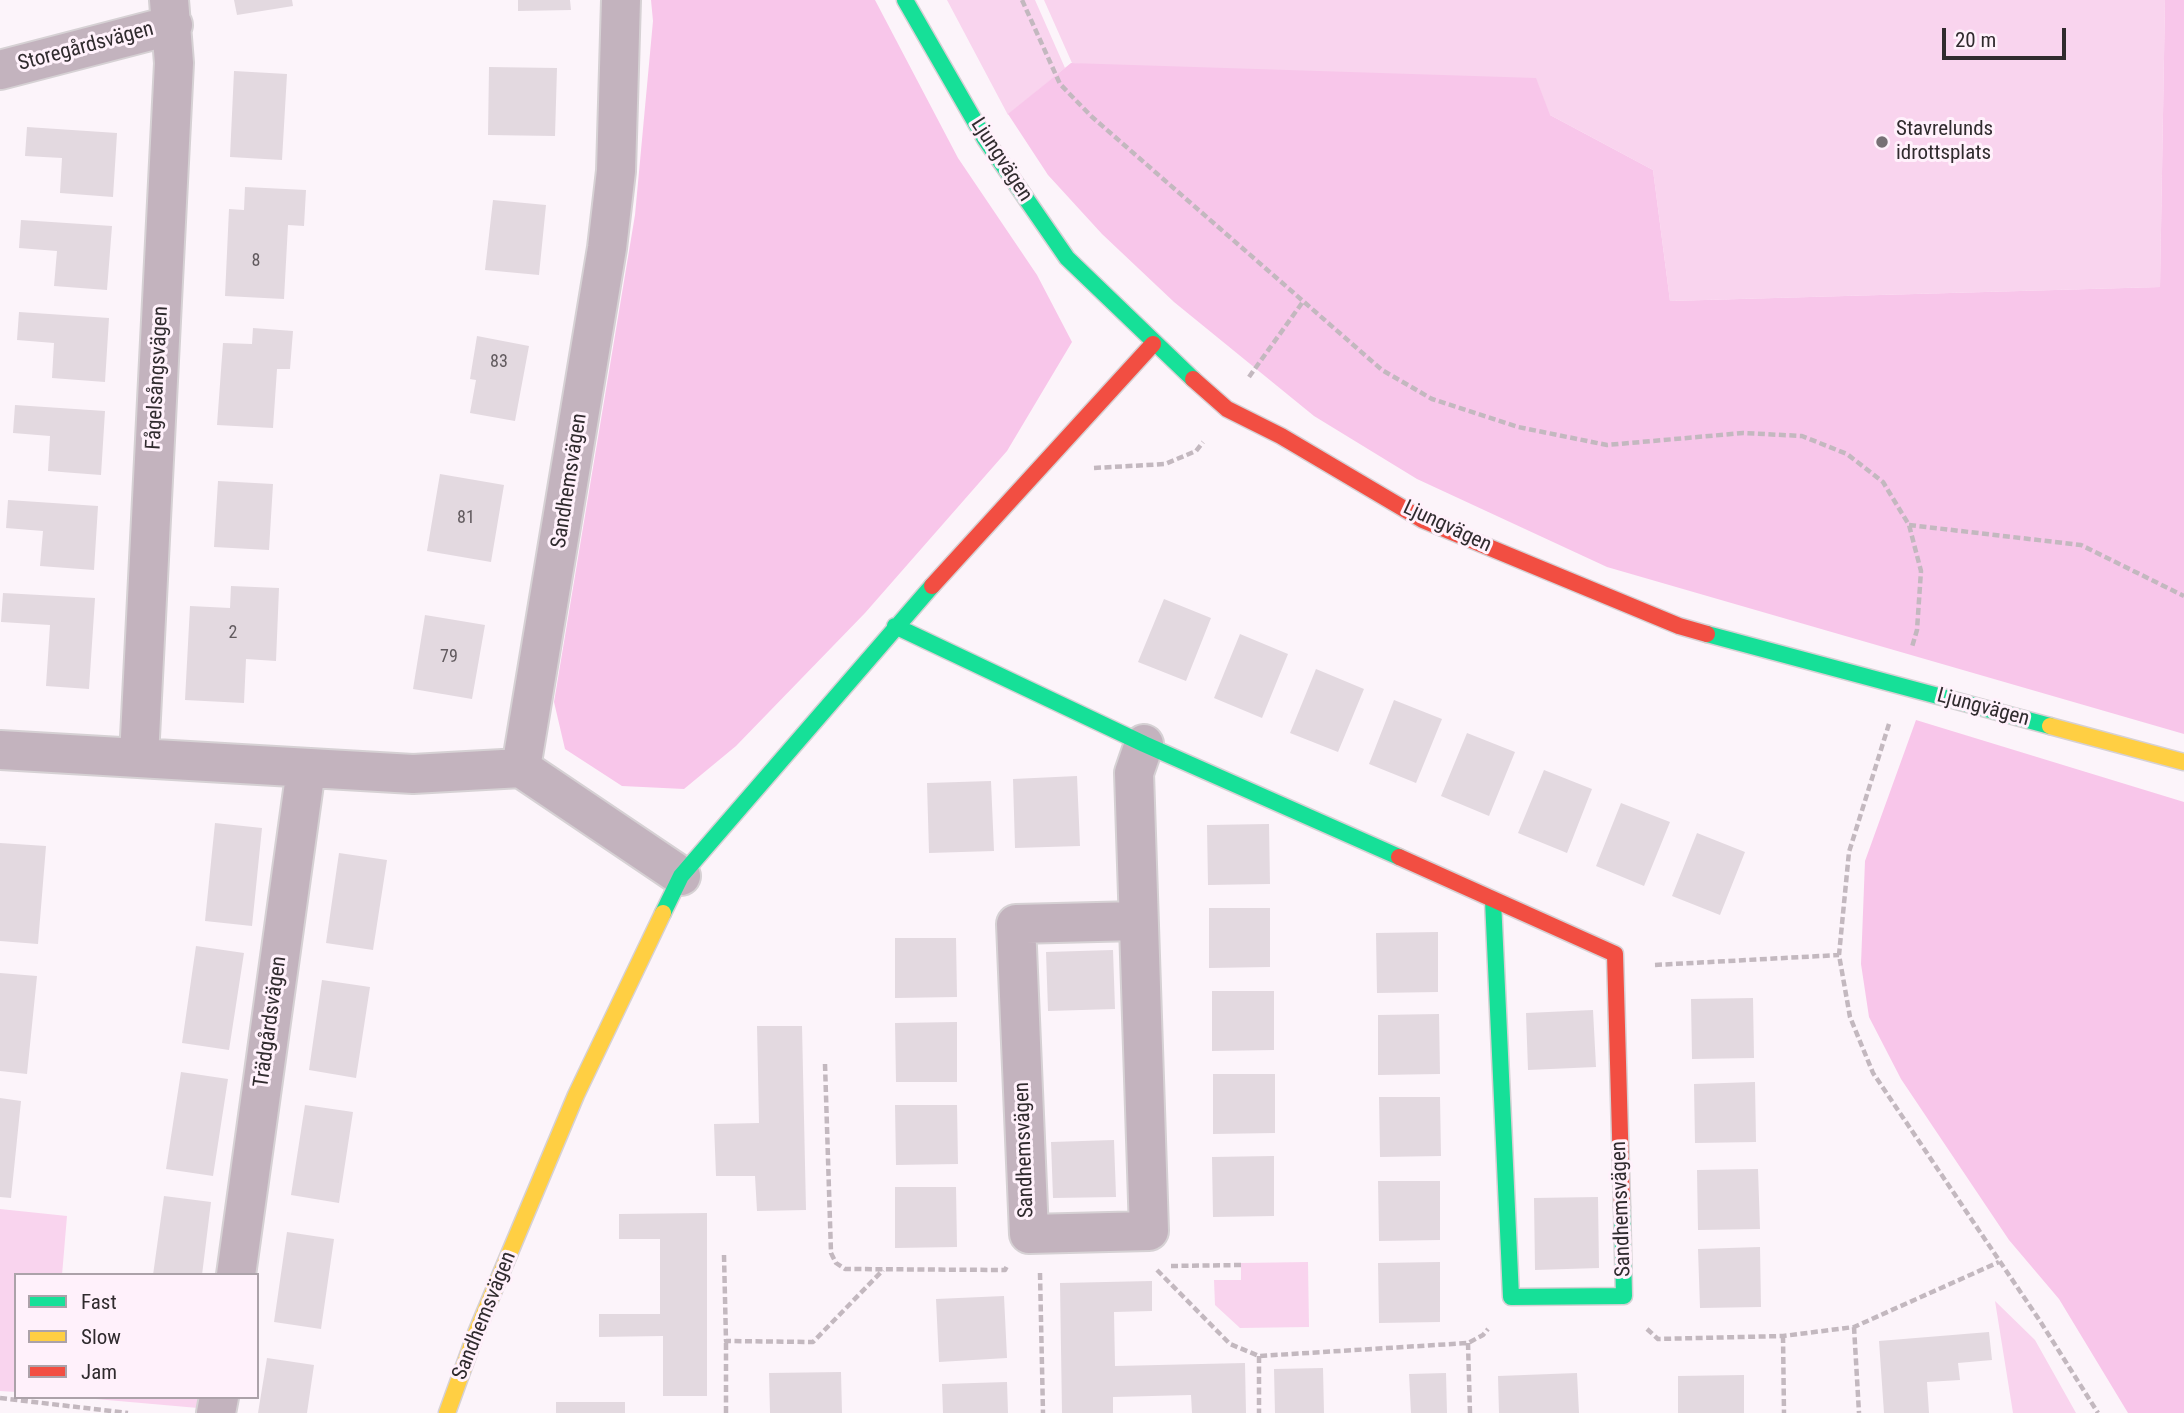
<!DOCTYPE html>
<html>
<head>
<meta charset="utf-8">
<style>
	body { margin:0 }
	#map { position:relative; width:2184px; height:1413px; overflow:hidden; background:#fcf4fa; font-family:"Roboto Condensed",sans-serif }
	canvas { display:block }
	.legend { position:absolute; left:14px; top:1273px; width:245px; height:126px; box-sizing:border-box; background:#fff1fb; border:2px solid #aca2a9; margin:0; padding:9px 12px; list-style:none; font-size:21px; color:#302b2e }
	.legend li { display:flex; align-items:center; gap:14px; height:35px }
	.legend b { width:35px; border:2px solid #aca2a9 }
	.scale { position:absolute; left:1942px; top:28px; width:124px; height:32px; box-sizing:border-box; border:4px solid #302b2e; border-top:0; padding-left:9px; font-size:21px; line-height:24px; white-space:nowrap; color:#302b2e; -webkit-text-stroke:5px #fff1fb; paint-order:stroke }
</style>
</head>
<body>
<div id="map">
<canvas width="2184" height="1413"></canvas>
<ul class="legend">
<li><b style="height:9px;background:#16e098"></b>Fast</li>
<li><b style="height:9px;background:#ffcf43"></b>Slow</li>
<li><b style="height:9px;background:#f24e42"></b>Jam</li>
</ul>
<div class="scale">20 m</div>
</div>
<script>
const g = document.querySelector('canvas').getContext('2d');
g.lineJoin = 'round';
function fillPath(path, color) {
  g.fillStyle = color;
  g.fill(path, 'evenodd');
}
function shape(rows) {
  const path = new Path2D();
  for (const r of rows) {
    path.moveTo(r[0], r[1]);
    for (let i = 2; i < r.length; i += 2) path.lineTo(r[i], r[i + 1]);
  }
  return path;
}
function trace(path, color, width, dash) {
  g.strokeStyle = color;
  g.lineWidth = width;
  g.lineCap = dash ? 'butt' : 'round';
  g.setLineDash(dash || []);
  g.stroke(path);
}
function label(font, color, halo, rows, align = 'center') {
  g.font = font + ' "Roboto Condensed",sans-serif';
  g.lineWidth = 6;
  g.setLineDash([]);
  g.textBaseline = 'middle';
  g.strokeStyle = halo;
  g.fillStyle = color;
  for (const [text, x, y, turn = 0] of rows) {
    g.save();
    g.translate(x, y);
    g.rotate((+turn || 0) * Math.PI / 180);
    g.textAlign = isNaN(turn) ? turn : align;
    if (halo) g.strokeText(text, 0, 0);
    g.fillText(text, 0, 0);
    g.restore();
  }
}
const green = shape([
	[947,0,1035,0,1065,68,1008,115],
	[1044,0,2165,0,2160,287,1670,301,1653,170,1550,115,1072,63],
	[0,1209,67,1216,62,1275,16,1275,16,1392,0,1391],
	[1308,1262,1309,1327,1240,1328,1215,1305,1214,1280,1241,1280,1241,1263],
	[1995,1301,2035,1340,2076,1413,2013,1413],
	[73,1397,199,1397,198,1408]
]);
const forest = shape([
	[651,0,875,0,958,158,1037,275,1072,342,1007,451,865,613,736,746,684,789,622,786,565,749,554,702,635,215,653,21],
	[2165,0,2184,0,2184,734,1607,567,1417,479,1314,416,1174,302,1102,234,1048,175,1008,114,1071,63,1536,78,1550,115,1653,170,1670,301,2160,287],
	[1916,720,2184,802,2184,1413,2128,1413,2059,1299,2009,1240,1901,1079,1869,1017,1861,964,1865,861]
]);
const building = shape([
	[234,0,292,0,293,6,237,15],
	[518,0,570,0,571,10,518,11],
	[489,67,557,68,555,136,488,135],
	[234,71,287,74,282,160,230,157],
	[27,127,117,133,113,197,60,193,62,158,25,156],
	[245,187,306,190,304,226,288,225,284,299,225,296,229,209,244,210],
	[493,200,546,205,539,275,485,270],
	[21,220,112,226,107,290,54,286,57,251,19,248],
	[19,312,109,318,105,382,52,378,54,343,17,340],
	[253,328,293,331,290,369,277,369,273,428,217,425,223,343,252,344],
	[477,336,529,346,515,421,470,413,476,380,470,379],
	[15,405,105,411,101,475,48,471,50,436,13,433],
	[440,474,504,485,491,562,427,551],
	[218,481,273,484,269,550,214,547],
	[8,500,98,506,94,570,40,566,43,531,6,528],
	[231,586,279,588,276,661,246,659,244,703,185,700,190,606,230,608],
	[3,593,95,598,89,689,46,686,50,625,1,622],
	[1164,599,1211,618,1186,681,1138,662],
	[425,615,485,625,472,699,413,689],
	[1240,634,1288,654,1262,718,1214,698],
	[1316,669,1364,689,1338,752,1290,733],
	[1394,700,1442,719,1416,783,1369,764],
	[1467,733,1515,752,1489,816,1441,796],
	[1544,770,1592,789,1567,853,1518,833],
	[1077,776,1080,846,1015,848,1013,779],
	[991,781,994,851,929,853,927,783],
	[1621,803,1670,822,1644,886,1596,866],
	[215,823,262,828,252,926,205,921],
	[1269,824,1270,884,1208,885,1207,825],
	[1697,833,1745,852,1720,915,1672,896],
	[0,843,46,846,38,944,0,941],
	[339,853,387,860,373,950,326,943],
	[1209,908,1270,908,1270,967,1209,968],
	[1438,932,1438,992,1377,993,1376,933],
	[895,938,956,938,957,997,895,998],
	[196,946,244,953,229,1050,182,1043],
	[1113,950,1115,1009,1048,1011,1046,952],
	[0,973,37,976,27,1074,0,1071],
	[322,980,370,987,356,1078,309,1070],
	[1212,991,1274,991,1274,1050,1212,1051],
	[1753,998,1754,1058,1692,1059,1691,999],
	[1593,1010,1596,1067,1528,1070,1526,1013],
	[1439,1014,1440,1074,1378,1075,1378,1015],
	[957,1022,957,1082,896,1082,895,1023],
	[757,1026,802,1026,806,1210,757,1211,755,1176,716,1176,714,1124,759,1123],
	[181,1072,228,1079,213,1176,166,1169],
	[1213,1074,1275,1074,1275,1133,1213,1134],
	[1755,1082,1756,1142,1695,1143,1694,1084],
	[1379,1097,1440,1097,1441,1156,1380,1157],
	[0,1098,21,1101,11,1198,0,1197],
	[305,1105,353,1112,339,1203,291,1195],
	[895,1105,957,1105,958,1164,896,1165],
	[1114,1140,1116,1197,1053,1198,1051,1142],
	[1274,1156,1274,1216,1213,1217,1212,1157],
	[1758,1169,1760,1229,1698,1230,1697,1170],
	[1378,1181,1440,1181,1440,1240,1379,1241],
	[895,1187,956,1187,957,1247,895,1248],
	[164,1196,211,1202,202,1275,153,1275],
	[1598,1197,1599,1268,1535,1270,1534,1198],
	[707,1213,707,1396,663,1396,663,1336,599,1337,599,1314,660,1314,660,1239,619,1239,619,1214],
	[287,1232,334,1239,321,1329,274,1322],
	[1760,1247,1761,1307,1700,1308,1698,1249],
	[1440,1262,1440,1322,1379,1323,1378,1263],
	[1152,1281,1152,1311,1114,1312,1115,1366,1245,1363,1246,1413,1192,1413,1191,1395,1113,1397,1113,1413,1062,1413,1060,1283],
	[1004,1296,1007,1358,939,1362,936,1299],
	[1989,1332,1992,1360,1958,1363,1960,1380,1927,1382,1929,1413,1884,1413,1879,1341],
	[267,1358,314,1365,307,1413,258,1413],
	[1323,1368,1324,1413,1275,1413,1274,1369],
	[841,1372,842,1413,770,1413,769,1373],
	[1446,1373,1447,1413,1411,1413,1409,1374],
	[1577,1373,1579,1413,1499,1413,1498,1376],
	[1744,1375,1744,1413,1678,1413,1678,1376],
	[1007,1382,1008,1413,943,1413,942,1384],
	[556,1402,625,1402,625,1413,556,1413]
]);
const path = shape([
	[1022,0,1060,84,1091,116,1382,370,1432,399,1518,427,1607,445,1743,433,1802,436,1847,454,1883,482,1909,525,1921,571,1917,630,1912,647],
	[1249,377,1302,303],
	[1094,468,1165,464,1196,451,1203,442],
	[1909,525,2081,545,2184,596],
	[1889,724,1849,852,1839,955,1850,1017,1873,1073,2040,1321,2098,1413],
	[1655,965,1839,955],
	[825,1064,831,1253,836,1263,845,1269,1005,1270,1007,1266],
	[724,1255,726,1341,813,1342,883,1270],
	[1171,1266,1241,1265],
	[1157,1270,1230,1344,1259,1356,1468,1343,1483,1335,1488,1329],
	[1040,1273,1043,1413],
	[1854,1327,1859,1413],
	[1647,1329,1658,1339,1783,1336,1854,1327,1999,1262],
	[1783,1336,1784,1413],
	[1468,1343,1470,1413],
	[1259,1356,1259,1413],
	[0,1398,128,1413],
	[726,1413,726,1341]
]);
const street = shape([
	[621,0,616,171,607,248,521,768,681,876],
	[0,70,173,25],
	[0,750,413,774,521,768],
	[139,757,174,63,169,0],
	[1138,921,1016,924,1029,1234,1149,1231,1134,773,1144,744],
	[236,1275,306,769],
	[216,1413,219,1397]
]);
const fast = shape([
	[905,0,985,139,1067,258,1193,379],
	[895,626,1144,744,1399,857],
	[1707,634,2050,726],
	[1493,900,1511,1297,1624,1296,1622,1207],
	[663,913,681,876,932,586]
]);
const slow = shape([
	[2050,726,2184,762],
	[447,1413,476,1333,576,1095,663,913]
]);
const jam = shape([
	[1193,379,1227,409,1281,436,1423,520,1679,626,1707,634],
	[932,586,1153,344],
	[1399,857,1615,954,1622,1207]
]);
const markers = [
	[1882,142,7,"#777175"]
];
const numberNames = [
	["8",256,261],
	["83",499,362],
	["81",466,518],
	["2",233,633],
	["79",449,657]
];
const streetNames = [
	["Storegårdsvägen",86,47,-15],
	["Ljungvägen",1001,160,57],
	["Fågelsångsvägen",158,378,-87],
	["Sandhemsvägen",570,481,-81],
	["Ljungvägen",1447,527,25],
	["Ljungvägen",1983,708,15],
	["Trädgårdsvägen",271,1022,-82],
	["Sandhemsvägen",1025,1150,-92],
	["Sandhemsvägen",1622,1209,-92],
	["Sandhemsvägen",485,1316,-68]
];
const poiNames = [
	["Stavrelunds",1896,130],
	["idrottsplats",1896,154]
];
fillPath(green, '#f9d4ee');
fillPath(forest, '#f8c6ea');
fillPath(building, '#e3d9e0');
trace(street, '#d6d1d4', 42);
trace(fast, '#d6d1d4', 19);
trace(slow, '#d6d1d4', 19);
trace(jam, '#d6d1d4', 19);
trace(path, '#c3b8bf', 4.5, [7, 3.5]);
trace(street, '#c3b3be', 38);
trace(fast, '#16e098', 16);
trace(slow, '#ffcf43', 16);
trace(jam, '#f24e42', 16);
for (const [x, y, r, color] of markers) {
  const dot = new Path2D();
  dot.arc(x, y, r, 0, 2 * Math.PI);
  g.fillStyle = color;
  g.fill(dot);
  trace(dot, '#fff1fb', 2.5);
}
label('18px', '#615a5e', null, numberNames);
label('21px', '#302b2e', '#fff1fb', streetNames);
label('21px', '#302b2e', '#fff1fb', poiNames, 'left');
</script>
</body>
</html>
